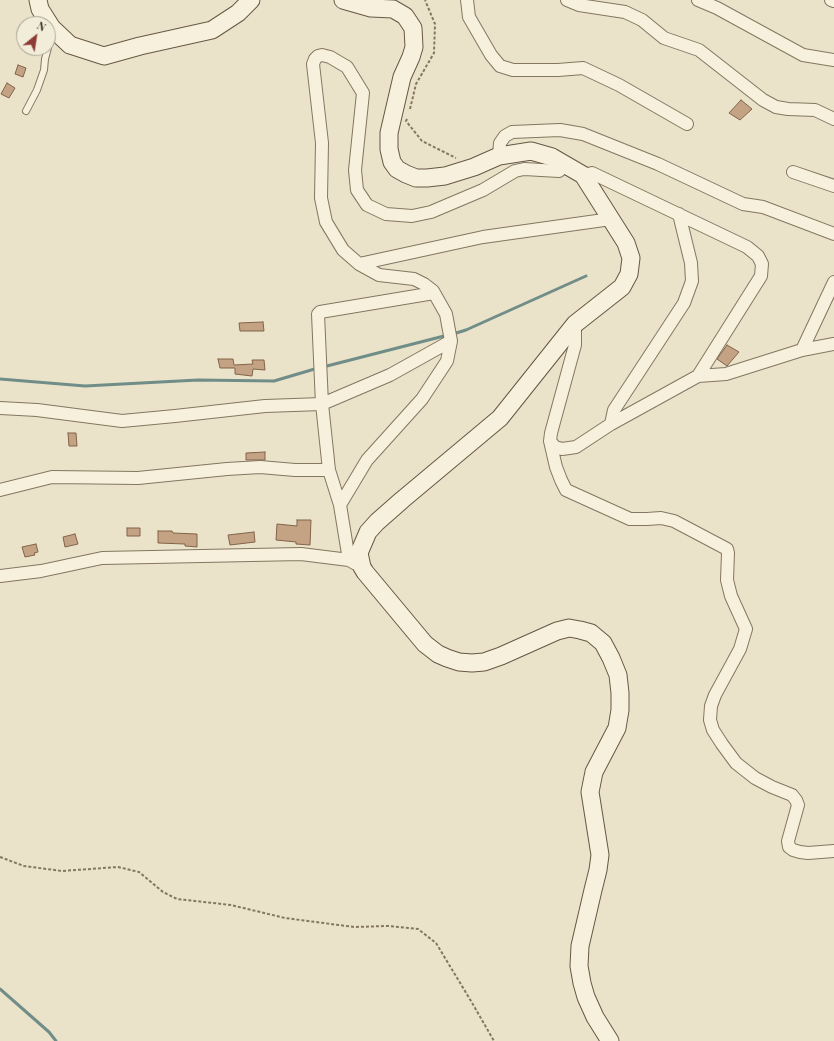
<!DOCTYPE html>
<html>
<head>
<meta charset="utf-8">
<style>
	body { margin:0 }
	#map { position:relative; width:834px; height:1041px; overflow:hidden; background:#eae3ca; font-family:"Playfair Display",serif }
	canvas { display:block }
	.north { position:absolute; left:16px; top:16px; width:40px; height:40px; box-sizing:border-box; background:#f2edd9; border:1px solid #a7a190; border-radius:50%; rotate:30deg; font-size:11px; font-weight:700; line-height:16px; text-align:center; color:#372e22 }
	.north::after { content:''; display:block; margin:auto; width:14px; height:18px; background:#8e3b37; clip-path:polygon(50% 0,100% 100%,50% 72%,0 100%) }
</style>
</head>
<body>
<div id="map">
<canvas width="834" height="1041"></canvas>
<div class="north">N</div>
</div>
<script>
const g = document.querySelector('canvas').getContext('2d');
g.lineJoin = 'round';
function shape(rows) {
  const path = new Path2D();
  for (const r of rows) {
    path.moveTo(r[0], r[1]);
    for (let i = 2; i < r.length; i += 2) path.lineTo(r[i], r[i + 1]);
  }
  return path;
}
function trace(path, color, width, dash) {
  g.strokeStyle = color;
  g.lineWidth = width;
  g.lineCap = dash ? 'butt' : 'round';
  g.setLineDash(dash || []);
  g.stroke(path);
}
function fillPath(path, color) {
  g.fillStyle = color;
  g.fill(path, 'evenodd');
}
const stream = shape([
	[453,334,466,330,586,276],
	[323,367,448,335],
	[0,379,85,386,198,380,274,381,318,368],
	[0,989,49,1032,56,1041]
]);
const building = shape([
	[18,65,26,68,23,77,15,74,18,65],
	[7,83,15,88,9,98,1,94,7,83],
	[741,100,752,109,740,120,729,113,741,100],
	[263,322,264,331,240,331,239,323,263,322],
	[727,345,739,352,727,366,717,359,727,345],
	[218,359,233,359,234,365,253,364,252,360,264,360,265,370,253,369,252,376,235,374,235,368,220,368,218,359],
	[68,433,76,433,77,446,69,446,68,433],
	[265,452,265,460,246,460,246,453,265,452],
	[297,520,311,520,310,545,296,544,296,542,276,540,277,524,297,526,297,520],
	[127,528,140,528,140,536,127,536,127,528],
	[158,531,172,531,173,533,197,534,197,547,185,546,185,544,158,543,158,531],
	[254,532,255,542,230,545,228,535,254,532],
	[75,534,78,544,65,547,63,537,75,534],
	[36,544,38,552,34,553,35,555,25,557,22,547,36,544]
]);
const path = shape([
	[410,109,416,84,434,53,435,24,425,0],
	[407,119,406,121,422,141,456,158],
	[0,857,24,866,62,871,118,867,139,872,163,892,177,899,231,905,285,918,354,927,388,926,418,929,436,943,471,1001,494,1041]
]);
const lane = shape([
	[48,46,51,31],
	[26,111,37,90,44,70,45,59,48,48]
]);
const street = shape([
	[467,0,469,17,491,55,500,66,513,70,558,70,583,68,619,85,687,124],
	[567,0,579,5,625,12,642,20,664,38,699,50,763,100,776,107,788,109,815,110,834,119],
	[698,0,717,8,803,55,834,60],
	[831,0,834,1],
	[499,156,500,143,505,136,512,132,560,130,583,134,658,164,743,204,763,207,834,234],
	[793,172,834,186],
	[583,175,592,173,747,247,758,256,762,264,761,276,698,376],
	[359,264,483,237,611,219],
	[575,324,575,345,551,433,550,441,556,467,561,480,566,490,630,519,647,519,661,518,674,521,727,549,728,553,727,580,731,596,746,629,740,649,715,695,711,706,710,720,713,730,722,744,736,763,755,778,772,787,792,795,796,800,798,805,788,841,789,847,793,850,800,852,808,853,834,851],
	[802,350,834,282],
	[0,408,37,410,122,421,175,416,265,406,322,404,390,375,451,341],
	[611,424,614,410,684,303,692,281,691,263,679,214],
	[550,441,555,447,562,449,576,447,611,424,698,376,726,374,802,350,834,344],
	[0,490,52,477,138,478,227,469,260,467,295,470,329,470],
	[340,505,367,460,422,399,447,361,451,341,446,314,433,291,424,284,414,279,379,275,359,264,343,250,326,222,321,198,322,143,313,64,315,59,318,56,322,55,330,57,347,67,363,93,355,170,357,190,367,205,386,214,412,216,431,212,483,190,515,171,524,169,559,171,565,165],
	[349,560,340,505,329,470,322,404,318,314,320,312,434,293],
	[0,576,41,571,102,558,301,554,349,560,356,564]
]);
const secondary = shape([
	[38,0,40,9,52,28,70,45,104,56,140,46,212,30,238,13,251,0],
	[343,0,371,8,393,9,405,16,413,28,414,47,411,57,402,77,389,133,389,149,392,162,397,169,406,174,416,178,427,178,445,176,474,167,499,156,531,151,552,157,583,175,626,243,631,258,629,274,622,287,575,324,500,418,402,500,377,522,368,532,359,553,362,567,365,572,425,644,438,654,447,658,459,662,472,663,484,662,501,656,557,631,569,628,580,630,591,633,603,643,611,658,618,675,620,693,620,710,617,728,594,772,590,792,600,855,598,870,593,890,580,946,579,966,582,983,586,997,595,1017,610,1041]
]);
trace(stream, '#718d88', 3);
fillPath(building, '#c4a384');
trace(building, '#826349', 1);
trace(lane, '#857660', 8);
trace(street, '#857660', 14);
trace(secondary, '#675743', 19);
trace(path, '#857660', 2, [3, 2]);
trace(lane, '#f6f0dd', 6);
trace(street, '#f6f0dd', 12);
trace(secondary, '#f6f0dd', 17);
</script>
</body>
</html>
